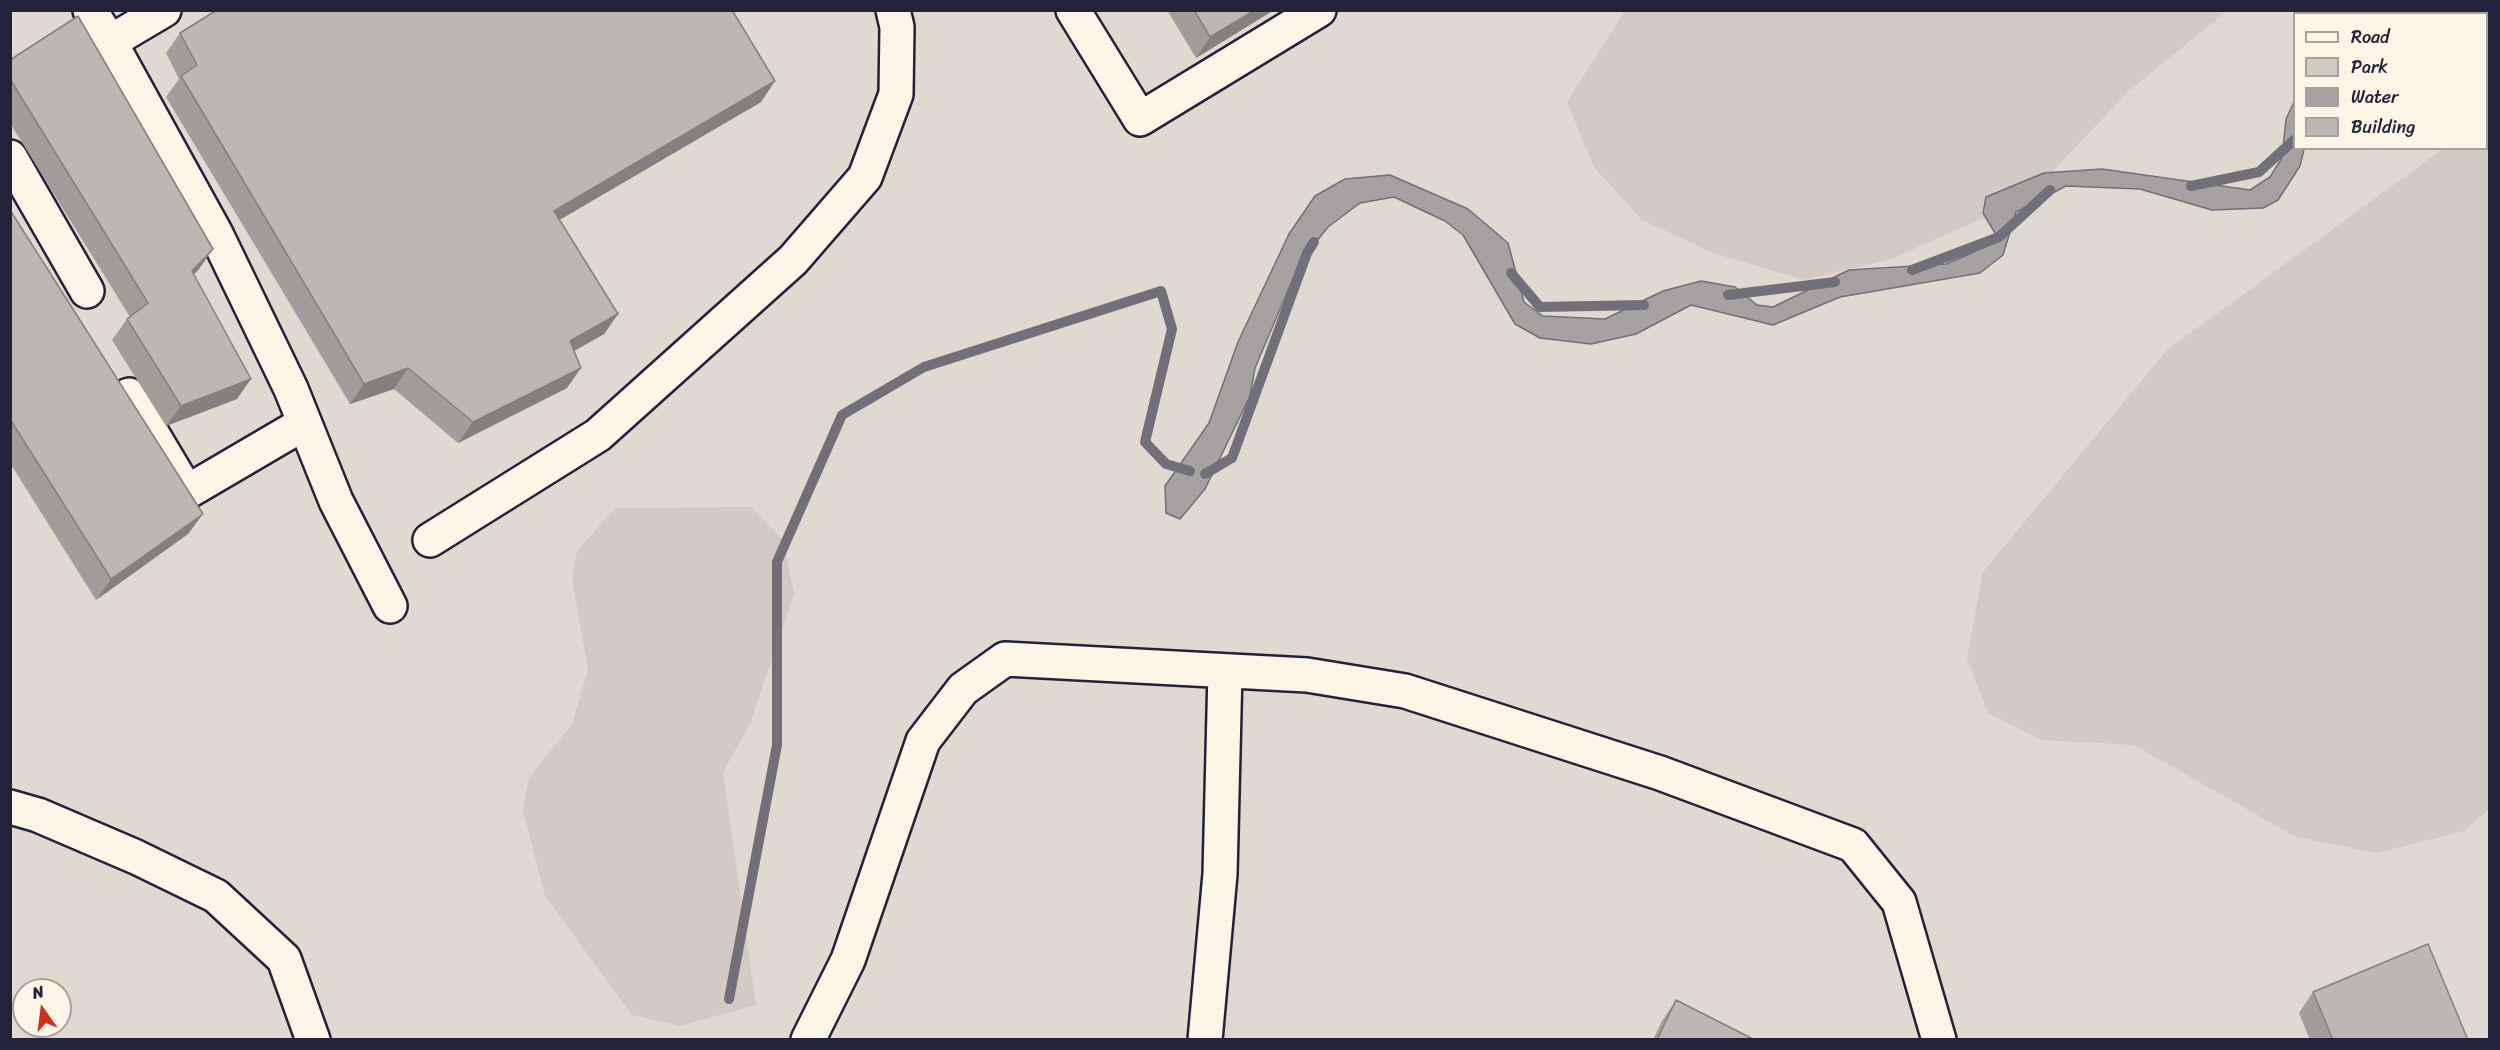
<!DOCTYPE html>
<html>
<head>
<meta charset="utf-8">
<style>
	body { margin:0 }
	#map { position:relative; width:2500px; height:1050px; overflow:hidden; background:#efe8db; font-family:Sriracha,sans-serif }
	canvas { display:block }
	.frame { position:absolute; inset:0; border:12px solid #22223b; pointer-events:none }
	.legend { position:absolute; left:2293px; top:12px; width:195px; height:138px; box-sizing:border-box; background:#fcf5e5; border:2px solid #a5a1a1; margin:0; padding:8px 10px; list-style:none; font-size:18px; color:#22223b }
	.legend li { display:flex; align-items:center; gap:12px; height:30px }
	.legend b { width:30px; border:2px solid #a5a1a1 }
	.north { position:absolute; left:12px; top:978px; width:60px; height:60px; box-sizing:border-box; background:#fcf5e5; border:2px solid #a5a1a1; border-radius:50%; rotate:346deg; font-size:16px; font-weight:700; line-height:24px; text-align:center; color:#22223b }
	.north::after { content:''; display:block; margin:auto; width:21px; height:27px; background:#c8321e; clip-path:polygon(50% 0,100% 100%,50% 72%,0 100%) }
</style>
</head>
<body>
<div id="map">
<canvas width="2500" height="1050"></canvas>
<div class="frame"></div>
<ul class="legend">
<li><b style="height:8px;background:#fcf5e5"></b>Road</li>
<li><b style="height:16px;background:#d1cbc3"></b>Park</li>
<li><b style="height:16px;background:#a6a2a2"></b>Water</li>
<li><b style="height:16px;background:#bcb7b3"></b>Building</li>
</ul>
<div class="north">N</div>
</div>
<script>
const g = document.querySelector('canvas').getContext('2d');
g.lineJoin = 'round';
function fillPath(path, color) {
  g.fillStyle = color;
  g.fill(path, 'evenodd');
}
function shape(rows) {
  const path = new Path2D();
  for (const r of rows) {
    path.moveTo(r[0], r[1]);
    for (let i = 2; i < r.length; i += 2) path.lineTo(r[i], r[i + 1]);
  }
  return path;
}
function trace(path, color, width, dash) {
  g.strokeStyle = color;
  g.lineWidth = width;
  g.lineCap = dash ? 'butt' : 'round';
  g.setLineDash(dash || []);
  g.stroke(path);
}
const built = shape([
	[15,11,2489,11,2489,1039,11,1040,10,13],
	[2294,14,2486,14,2486,148,2294,148],
	[24,990,60,990,60,1026,24,1026]
]);
const green = shape([
	[1625,11,2227,11,2129,91,2026,199,1891,259,1804,280,1713,253,1642,220,1594,167,1567,102],
	[2489,115,2489,809,2464,831,2377,853,2296,837,2134,745,2042,740,1988,713,1967,658,1983,572,2167,350,2443,149,2486,148,2487,117],
	[751,507,783,540,794,594,750,724,723,772,756,1005,680,1026,632,1015,545,896,523,810,529,778,572,724,588,670,572,578,577,551,615,508]
]);
const water = shape([
	[2294,102,2294,148,2304,149,2300,166,2278,200,2263,208,2212,210,2140,189,2066,186,2016,212,2003,255,1980,273,1840,297,1773,325,1691,305,1636,334,1591,344,1540,338,1515,324,1463,235,1445,221,1394,197,1360,203,1328,227,1300,262,1255,368,1250,396,1205,489,1180,519,1166,513,1165,486,1209,423,1238,342,1289,234,1315,196,1345,179,1390,175,1468,209,1508,243,1524,302,1543,316,1605,319,1663,291,1701,281,1735,287,1757,305,1773,307,1849,270,1946,264,1992,244,1995,233,1983,213,1986,197,2044,173,2102,169,2250,190,2270,177,2282,158,2286,119,2294,102]
]);
const stream = shape([
	[2191,186,2259,172,2294,140],
	[1912,270,1999,237,2050,190],
	[1511,273,1540,307,1644,305],
	[1728,295,1835,282],
	[1205,474,1232,458,1307,253,1314,242],
	[729,999,777,745,777,562,842,415,924,367,1161,291,1172,329,1145,442,1166,464,1190,471]
]);
const minor = shape([
	[90,10,110,42,164,10],
	[1073,10,1140,119,1319,10],
	[110,42,216,234,291,389,336,501,390,606],
	[10,157,87,291],
	[129,395,187,492,303,424],
	[430,540,598,435,793,260,865,177,896,94,897,27,893,10],
	[10,807,38,815,136,857,216,896,284,959,313,1040],
	[808,1040,848,960,923,741,963,689,1005,659,1307,675,1405,691,1660,773,1853,845,1899,902,1939,1040],
	[1205,1040,1220,874,1225,671]
]);
const wall = shape([
	[1167,10,1274,10,1196,58],
	[180,33,761,102,559,220,618,314,604,334,574,351,567,388,458,443,394,389,350,404,166,97,179,79,166,53],
	[10,60,199,269,194,274,237,399,166,426,112,340,127,319,130,317,10,123],
	[10,210,188,534,96,600,10,463],
	[2313,992,2468,1040,2310,1040,2299,1013],
	[1676,1000,1755,1040,1653,1040,1662,1021]
]);
const shadedWall = shape([
	[1255,10,1274,10,1196,58,1210,37],
	[775,81,761,102,539,232,554,211],
	[213,249,199,269,177,291,192,271],
	[618,314,604,334,556,361,570,341],
	[408,368,394,389,350,404,364,384],
	[581,368,567,388,458,443,473,422],
	[251,379,237,399,166,426,181,406],
	[203,514,188,534,96,600,111,579]
]);
const building = shape([
	[217,10,732,10,775,81,554,211,618,314,570,341,581,368,473,422,408,368,364,384,181,76,197,65,180,33,217,10],
	[1194,10,1255,10,1210,37,1194,10],
	[78,16,213,249,192,271,251,379,181,406,127,319,148,303,10,79,10,60,78,16],
	[10,210,203,514,111,579,10,419,10,210],
	[2428,944,2468,1040,2333,1040,2313,992,2428,944],
	[1676,1000,1755,1040,1657,1040,1676,1000]
]);
fillPath(built, '#e0d9cf');
fillPath(green, '#d1cbc3');
fillPath(water, '#a6a2a2');
trace(water, '#716f79', 1.5);
trace(stream, '#716f79', 10);
trace(minor, '#22223b', 38);
trace(minor, '#fcf5e5', 33);
fillPath(wall, '#a29d9a');
fillPath(shadedWall, '#84807d');
fillPath(building, '#bcb7b3');
trace(building, '#84807d', 1.5);
</script>
</body>
</html>
